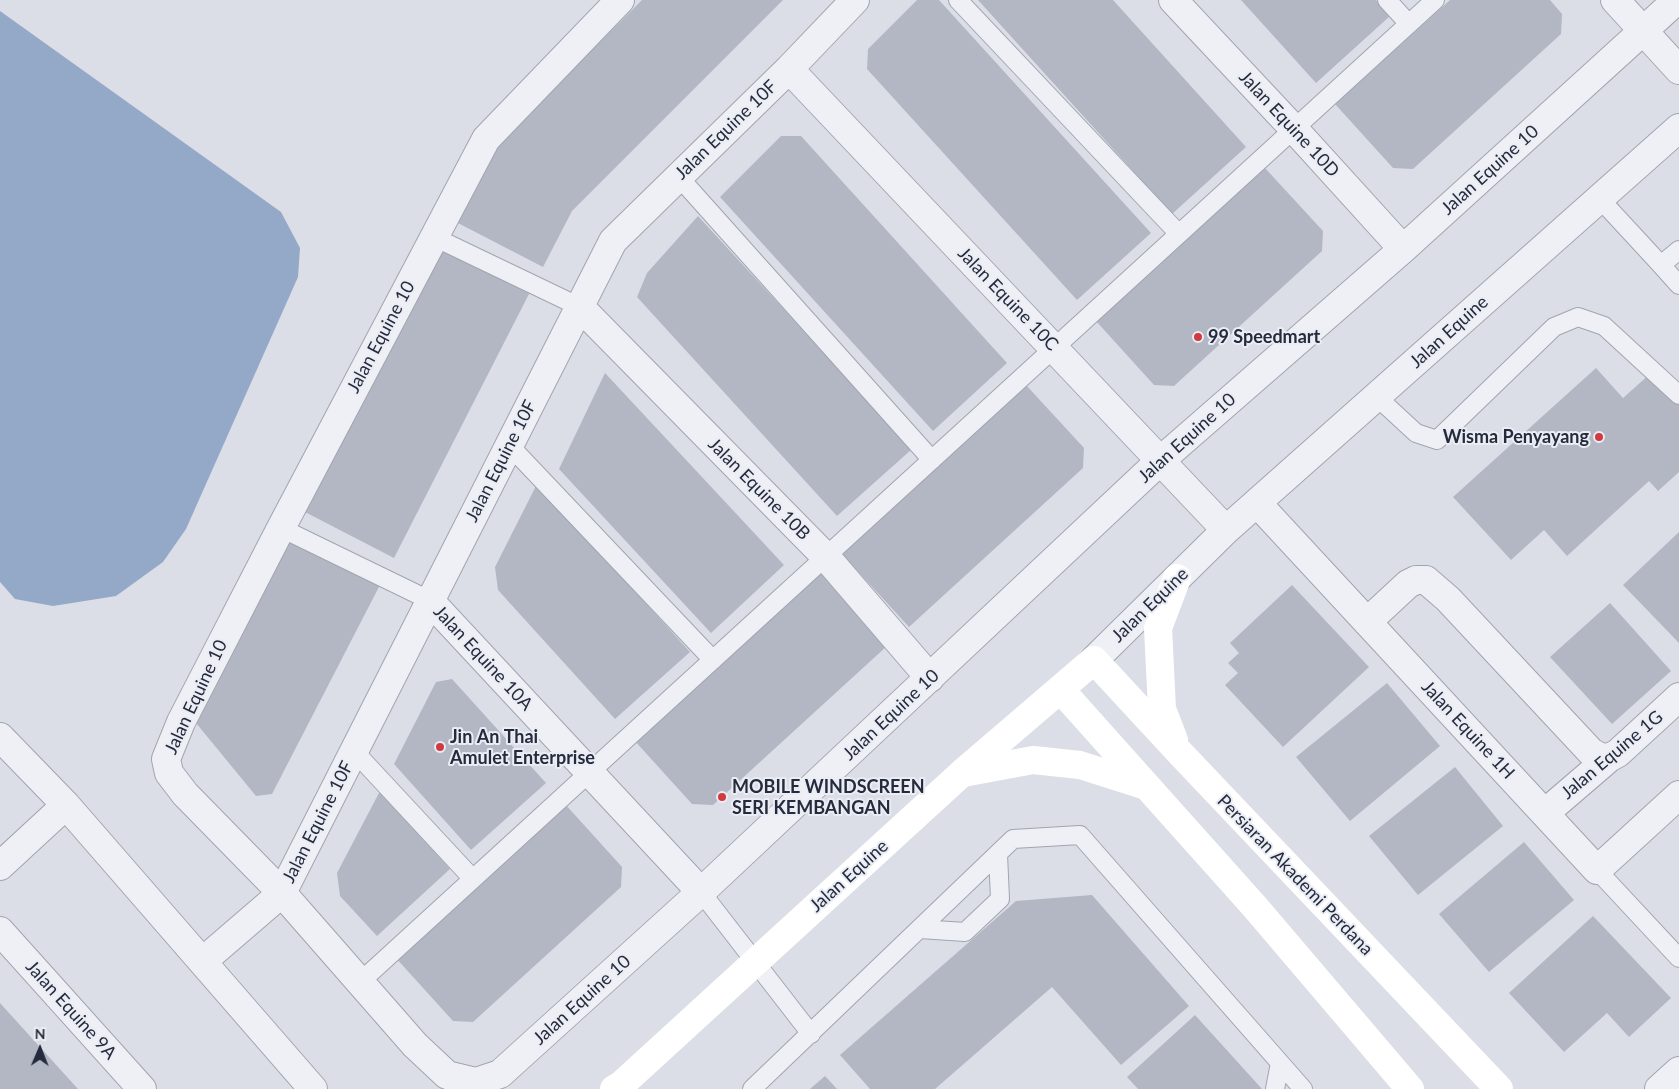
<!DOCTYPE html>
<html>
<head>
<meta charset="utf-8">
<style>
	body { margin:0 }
	#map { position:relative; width:1679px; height:1089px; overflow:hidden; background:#dbdee6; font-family:Lato,sans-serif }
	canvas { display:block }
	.north { position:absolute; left:15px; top:1024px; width:50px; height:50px; -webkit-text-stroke:4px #eaedf4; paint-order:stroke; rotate:1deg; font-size:14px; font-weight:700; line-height:20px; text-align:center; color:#252b3d }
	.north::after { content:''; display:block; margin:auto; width:18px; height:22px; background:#252b3d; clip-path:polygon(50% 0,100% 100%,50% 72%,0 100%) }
</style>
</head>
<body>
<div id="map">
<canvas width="1679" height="1089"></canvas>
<div class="north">N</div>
</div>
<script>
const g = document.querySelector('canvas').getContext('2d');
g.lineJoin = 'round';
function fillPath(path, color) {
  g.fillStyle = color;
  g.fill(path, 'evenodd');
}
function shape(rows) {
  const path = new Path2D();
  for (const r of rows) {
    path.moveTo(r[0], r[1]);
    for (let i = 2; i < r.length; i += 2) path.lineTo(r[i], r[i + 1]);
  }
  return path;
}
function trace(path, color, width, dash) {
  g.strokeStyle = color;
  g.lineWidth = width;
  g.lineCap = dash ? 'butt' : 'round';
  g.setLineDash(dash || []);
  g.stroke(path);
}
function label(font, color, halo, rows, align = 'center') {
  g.font = font + ' Lato,sans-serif';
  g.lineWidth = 4;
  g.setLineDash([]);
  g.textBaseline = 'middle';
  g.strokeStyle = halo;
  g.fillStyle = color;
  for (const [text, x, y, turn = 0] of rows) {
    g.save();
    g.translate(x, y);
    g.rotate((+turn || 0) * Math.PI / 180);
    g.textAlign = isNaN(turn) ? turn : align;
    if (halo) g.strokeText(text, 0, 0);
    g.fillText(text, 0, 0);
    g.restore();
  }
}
const water = shape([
	[0,11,281,212,300,248,298,277,186,529,163,562,116,596,53,606,15,599,0,582]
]);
const building = shape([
	[642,0,783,0,572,211,543,267,454,221,490,152],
	[917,0,939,0,1151,233,1077,300,867,69,868,49],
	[978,0,1113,0,1246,147,1172,214],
	[1241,0,1376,0,1390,16,1316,83],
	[1450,0,1550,0,1562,14,1561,34,1413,169,1393,168,1335,104],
	[781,136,801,136,1007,363,933,431,720,197],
	[1265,168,1323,231,1322,251,1174,386,1154,385,1096,321],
	[698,216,912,449,837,516,637,297,647,273],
	[441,246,530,292,394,558,305,512],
	[1596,368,1623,398,1651,373,1679,403,1679,472,1658,491,1649,481,1567,556,1544,530,1511,560,1453,497],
	[605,373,784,565,711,633,559,469],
	[1026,385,1084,448,1083,468,909,627,841,553],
	[537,484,690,652,615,719,498,590,495,567],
	[1679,532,1679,643,1623,585],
	[291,537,381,583,272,794,256,796,196,723],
	[820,572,887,646,713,805,692,804,634,740],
	[1292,585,1369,667,1283,747,1225,685,1238,673,1228,663,1239,653,1230,643],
	[1610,603,1671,671,1612,724,1550,657],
	[452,679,546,783,471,850,394,764,436,682],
	[1387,683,1440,746,1350,821,1296,757],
	[1455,767,1503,826,1418,895,1369,836],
	[380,791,450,869,377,936,340,896,337,873],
	[565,804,622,867,621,887,473,1022,453,1021,395,957],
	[1524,842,1574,900,1489,972,1439,914],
	[1092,895,1189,1006,1121,1065,1052,987,935,1089,870,1089,840,1055,1016,901],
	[1593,916,1671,998,1629,1037,1607,1013,1564,1052,1509,993],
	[0,1003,78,1089,0,1089],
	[1195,1015,1262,1089,1138,1089,1127,1077],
	[825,1076,837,1089,810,1089]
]);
const lane = shape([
	[958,0,1179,234],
	[1387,0,1409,24],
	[678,176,932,460],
	[1600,199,1661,265,1679,250],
	[434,237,580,307],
	[1661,265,1679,285],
	[1377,397,1416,433,1437,440,1554,327,1578,317,1604,326,1679,395],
	[509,445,713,660],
	[281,528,429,600],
	[354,751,473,879],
	[1597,870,1679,958],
	[701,892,811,1034],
	[920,929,965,932,1000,899,998,854],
	[359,983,1435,0],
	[752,1089,1013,839,1080,835,1303,1089],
	[1275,1089,1280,1063]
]);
const street = shape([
	[620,0,486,139,281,528,181,722,166,759,169,773,185,794,282,893,415,1045,447,1075,476,1082,500,1074,701,892,1161,460,1403,249,1677,0],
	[1173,0,1294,129,1403,249],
	[1615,0,1679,70],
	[789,69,1226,530],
	[580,307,826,557,930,678],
	[1257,503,1597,870,1679,795],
	[429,600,701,892],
	[1367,622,1408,584,1416,580,1426,580,1448,599,1591,752,1600,757,1609,758],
	[1094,660,1226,530,1679,128],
	[0,737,66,805,313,1089],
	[1545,813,1609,758,1618,753,1679,697],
	[0,866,66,805],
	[0,931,142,1089],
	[203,961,282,893,613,241,789,69,855,0],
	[1659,1089,1679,1071]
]);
const secondary = shape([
	[1060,689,1255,907,1410,1089],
	[1174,740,1162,709,1158,628,1177,578],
	[963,773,1033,760,1080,765,1143,785],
	[614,1089,622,1084,961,774,1094,660,1180,753,1499,1089]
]);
const markers = [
	[1198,337,5,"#d23a41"],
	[1599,437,5,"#d23a41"],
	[440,747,5,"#d23a41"],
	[722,797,5,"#d23a41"]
];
const streetNames = [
	["Jalan Equine 10D",1289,124,47],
	["Jalan Equine 10F",726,130,-44],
	["Jalan Equine 10",1490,170,-42],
	["Jalan Equine 10C",1008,299,46],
	["Jalan Equine",1449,332,-42],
	["Jalan Equine 10",381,337,-62],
	["Jalan Equine 10",1187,438,-42],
	["Jalan Equine 10F",501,461,-63],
	["Jalan Equine 10B",759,489,45],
	["Jalan Equine",1150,605,-44],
	["Jalan Equine 10A",483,658,47],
	["Jalan Equine 10",196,697,-65],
	["Jalan Equine 10",891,715,-43],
	["Jalan Equine 1H",1468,730,47],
	["Jalan Equine 1G",1612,755,-40],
	["Jalan Equine 10F",318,822,-63],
	["Persiaran Akademi Perdana",1295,875,46],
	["Jalan Equine",849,876,-42],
	["Jalan Equine 10",582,1000,-42],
	["Jalan Equine 9A",71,1010,48]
];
const poiNames = [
	["99 Speedmart",1208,337],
	["Wisma Penyayang",1589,437,"right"],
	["Jin An Thai",450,737],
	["Amulet Enterprise",450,758],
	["MOBILE WINDSCREEN",732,787],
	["SERI KEMBANGAN",732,808]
];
fillPath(water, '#94a8c8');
fillPath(building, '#b2b7c3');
trace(lane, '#a1a5b0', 20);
trace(street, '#a1a5b0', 30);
trace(lane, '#eef0f5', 18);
trace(street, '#eef0f5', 28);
trace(secondary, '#fff', 28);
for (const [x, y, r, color] of markers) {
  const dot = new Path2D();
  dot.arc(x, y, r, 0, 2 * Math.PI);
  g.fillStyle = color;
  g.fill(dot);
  trace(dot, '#eaedf4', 2);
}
label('18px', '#252b3d', '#eaedf4', streetNames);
label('bold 18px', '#252b3d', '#eaedf4', poiNames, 'left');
</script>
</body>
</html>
